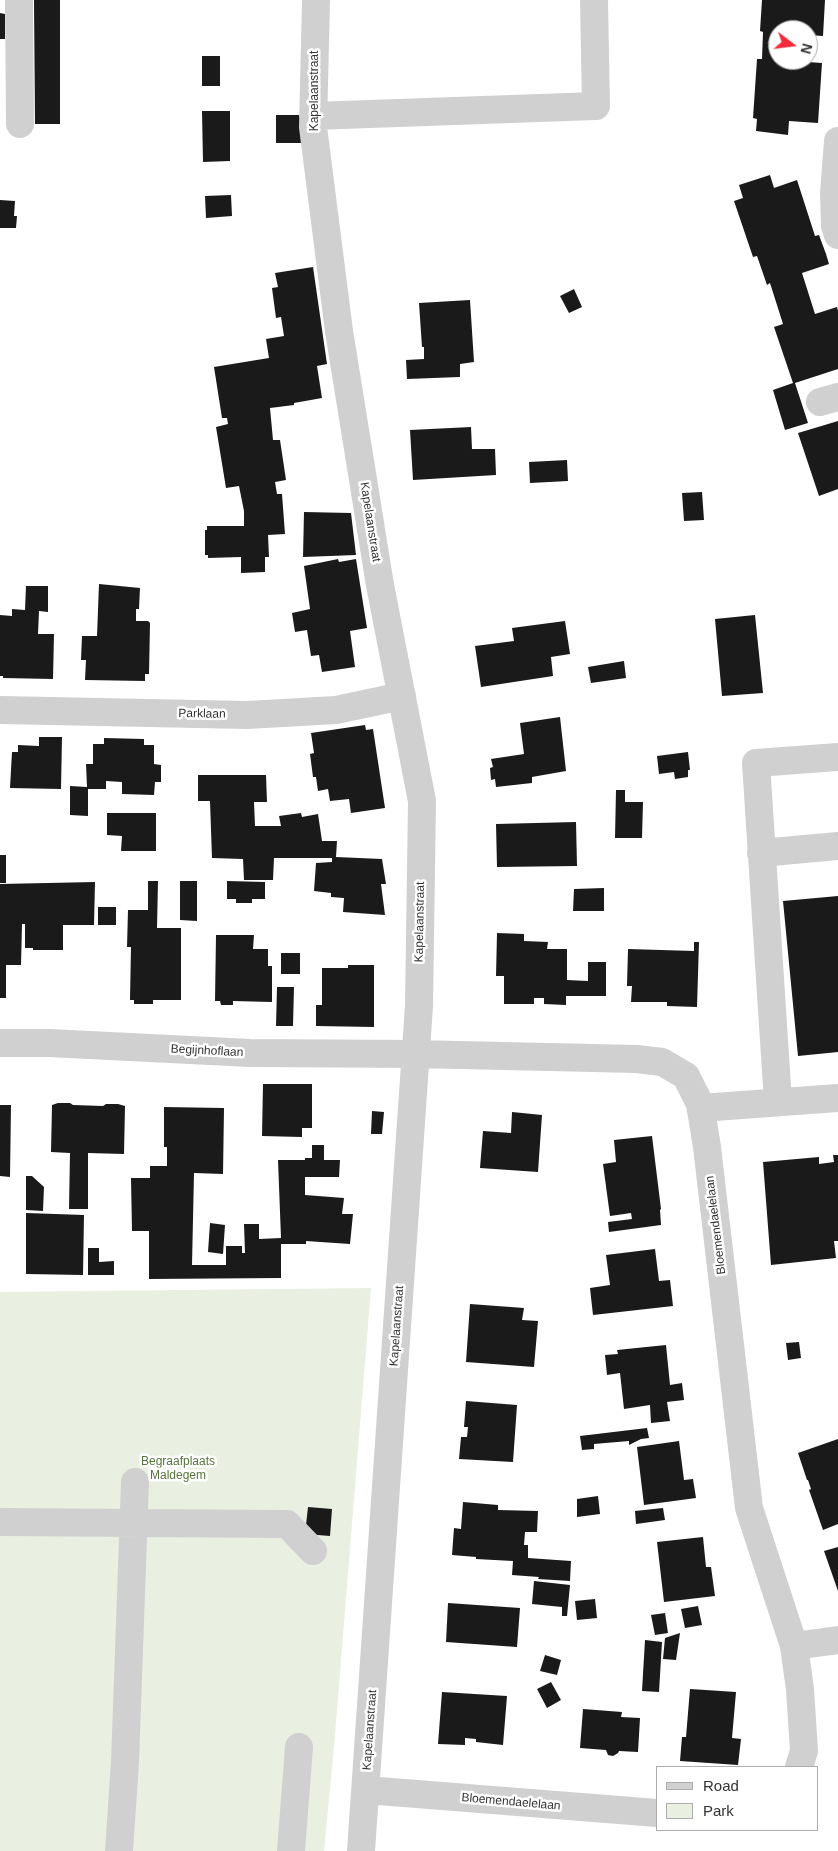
<!DOCTYPE html>
<html>
<head>
<meta charset="utf-8">
<style>
	body { margin:0 }
	#map { position:relative; width:838px; height:1851px; overflow:hidden; background:#fff; font-family:Helvetica,sans-serif }
	canvas { display:block }
	.legend { position:absolute; left:656px; top:1766px; width:162px; height:65px; box-sizing:border-box; background:#fff; border:1px solid #adadad; margin:0; padding:6px 9px; list-style:none; font-size:15px; color:#333 }
	.legend li { display:flex; align-items:center; gap:10px; height:25px }
	.legend b { width:25px; border:1px solid #adadad }
	.north { position:absolute; left:768px; top:20px; width:50px; height:50px; box-sizing:border-box; background:#fff; border:1px solid #adadad; border-radius:50%; rotate:105deg; font-size:14px; font-weight:700; line-height:20px; text-align:center; color:#333 }
	.north::after { content:''; display:block; margin:auto; width:18px; height:22px; background:#f32c3d; clip-path:polygon(50% 0,100% 100%,50% 72%,0 100%) }
</style>
</head>
<body>
<div id="map">
<canvas width="838" height="1851"></canvas>
<ul class="legend">
<li><b style="height:6px;background:#d0d0d0"></b>Road</li>
<li><b style="height:14px;background:#e9f0e1"></b>Park</li>
</ul>
<div class="north">N</div>
</div>
<script>
const g = document.querySelector('canvas').getContext('2d');
g.lineJoin = 'round';
function fillPath(path, color) {
  g.fillStyle = color;
  g.fill(path, 'evenodd');
}
function shape(rows) {
  const path = new Path2D();
  for (const r of rows) {
    path.moveTo(r[0], r[1]);
    for (let i = 2; i < r.length; i += 2) path.lineTo(r[i], r[i + 1]);
  }
  return path;
}
function trace(path, color, width, dash) {
  g.strokeStyle = color;
  g.lineWidth = width;
  g.lineCap = dash ? 'butt' : 'round';
  g.setLineDash(dash || []);
  g.stroke(path);
}
function label(font, color, halo, rows, align = 'center') {
  g.font = font + ' Helvetica,sans-serif';
  g.lineWidth = 5;
  g.setLineDash([]);
  g.textBaseline = 'middle';
  g.strokeStyle = halo;
  g.fillStyle = color;
  for (const [text, x, y, turn = 0] of rows) {
    g.save();
    g.translate(x, y);
    g.rotate((+turn || 0) * Math.PI / 180);
    g.textAlign = isNaN(turn) ? turn : align;
    if (halo) g.strokeText(text, 0, 0);
    g.fillText(text, 0, 0);
    g.restore();
  }
}
const green = shape([
	[371,1288,334,1747,324,1851,0,1851,0,1292]
]);
const building = shape([
	[34,0,60,0,60,124,35,124],
	[762,0,825,0,823,36,808,35,808,30,778,30,778,60,822,63,818,123,789,121,788,135,756,131,757,119,753,118,757,59,762,59,763,32,760,31],
	[0,13,5,14,5,39,0,39],
	[202,56,220,56,220,86,202,86],
	[202,111,230,111,230,161,203,162],
	[276,115,306,115,306,143,276,143],
	[770,175,774,188,797,180,815,236,819,235,826,254,829,264,802,273,815,314,837,307,838,311,838,369,795,383,808,423,785,430,773,390,793,383,774,327,783,324,770,283,767,285,757,256,753,257,734,201,743,198,739,185],
	[231,195,232,216,206,218,205,196],
	[0,200,15,201,14,216,17,216,16,228,0,228],
	[313,267,327,364,317,366,322,398,294,403,294,405,270,408,273,440,280,440,286,480,275,482,277,494,282,494,285,534,268,535,269,557,265,557,265,572,241,573,241,557,208,558,208,555,205,555,205,530,207,530,207,526,244,526,244,511,239,486,226,488,216,427,228,424,227,418,222,418,214,367,269,358,266,339,284,336,281,317,276,318,272,288,278,287,275,273],
	[574,289,582,307,569,313,560,296],
	[470,300,474,362,460,364,460,377,407,379,406,360,424,359,424,347,422,347,419,303],
	[838,421,838,489,819,496,798,433],
	[471,427,472,449,495,449,496,475,413,480,410,430],
	[567,460,568,481,530,483,529,462],
	[702,492,704,520,684,521,682,493],
	[304,512,351,513,356,555,303,557],
	[338,559,339,562,356,559,367,628,350,631,355,667,322,672,319,655,311,656,307,630,295,632,292,613,310,609,304,566],
	[99,584,140,588,139,609,136,609,136,621,148,621,150,623,149,674,145,674,145,681,85,680,86,660,81,660,82,636,97,636],
	[26,586,48,586,48,612,39,611,38,634,54,634,53,679,3,678,3,676,0,676,0,615,12,616,12,609,25,610],
	[755,615,763,693,722,696,715,619],
	[565,621,570,654,551,657,553,676,481,687,475,646,514,641,512,628],
	[624,661,626,678,591,683,588,667],
	[560,717,566,771,532,777,532,783,496,787,495,779,491,780,490,768,493,767,491,759,524,754,520,723],
	[365,725,366,730,373,729,385,808,351,813,349,799,330,801,328,789,318,791,316,777,313,777,310,754,314,753,311,733],
	[39,737,62,737,61,789,10,788,12,752,18,752,18,745,39,746],
	[104,738,144,739,144,745,154,745,154,764,161,765,161,782,155,782,154,795,122,794,122,782,106,781,106,789,88,789,88,816,70,815,70,786,87,787,86,764,93,764,93,744,104,744],
	[688,752,690,770,688,770,688,777,675,779,674,772,659,774,657,756],
	[198,775,266,775,267,802,254,802,255,826,281,826,279,816,301,813,302,817,318,814,322,841,337,841,336,857,382,859,386,884,381,884,385,915,343,912,344,898,331,897,331,893,314,891,316,863,332,862,332,858,274,858,273,880,244,880,243,859,212,858,210,801,198,801],
	[616,790,625,790,625,802,643,802,642,838,615,838],
	[107,813,156,813,156,851,121,851,122,836,107,835],
	[576,822,577,866,497,867,496,824],
	[0,855,6,855,6,883,0,883],
	[148,881,158,881,157,928,181,928,181,1000,153,1000,153,1004,134,1004,134,1000,130,1000,131,947,127,947,128,910,148,910],
	[180,881,197,881,197,921,180,920],
	[227,881,265,882,265,899,252,899,252,903,236,903,236,899,227,899],
	[95,882,94,925,63,925,63,950,33,950,33,948,25,948,25,924,22,924,21,965,6,965,6,998,0,998,0,884],
	[604,888,604,911,573,911,574,889],
	[838,896,838,1052,798,1056,783,901],
	[98,907,116,907,116,925,98,925],
	[497,933,524,934,524,941,548,942,547,949,567,949,567,980,588,981,588,962,606,962,606,996,566,996,566,1005,544,1004,544,998,534,998,534,1004,504,1004,504,976,496,976],
	[216,935,254,935,253,949,268,949,268,966,272,966,272,1002,233,1001,233,1005,221,1005,220,1001,215,1001],
	[694,942,699,942,697,1007,667,1006,667,1002,631,1002,632,986,627,986,628,949,694,951],
	[281,953,300,953,300,974,281,974],
	[348,965,374,965,374,1027,316,1026,316,1005,322,1005,322,968,348,968],
	[277,987,294,987,293,1026,276,1026],
	[263,1084,312,1084,312,1128,302,1128,302,1137,262,1136],
	[58,1103,70,1103,73,1105,103,1106,106,1104,118,1104,125,1106,124,1154,88,1153,88,1209,69,1209,70,1153,51,1152,52,1105],
	[0,1105,11,1105,10,1177,0,1176],
	[164,1107,224,1108,223,1174,194,1173,192,1265,226,1265,226,1246,242,1246,242,1253,245,1253,244,1224,259,1224,259,1239,281,1238,278,1160,305,1160,305,1158,312,1158,312,1145,324,1145,324,1160,340,1160,339,1177,305,1177,305,1195,344,1198,342,1214,353,1214,350,1244,306,1241,306,1244,281,1244,281,1278,149,1279,149,1231,132,1231,131,1178,150,1178,150,1166,167,1166,167,1147,164,1147],
	[372,1111,384,1112,382,1134,371,1134],
	[512,1112,542,1115,538,1172,480,1168,483,1131,511,1133],
	[652,1136,661,1209,660,1210,661,1225,609,1232,608,1222,632,1219,631,1213,610,1216,603,1164,616,1162,614,1140],
	[833,1155,838,1155,838,1241,834,1241,836,1258,771,1265,763,1162,819,1157,819,1164,834,1162],
	[26,1176,32,1176,44,1187,43,1211,26,1210],
	[26,1213,84,1215,83,1275,26,1274],
	[210,1223,225,1225,223,1254,208,1252],
	[88,1248,99,1248,99,1262,114,1261,114,1275,88,1275],
	[655,1249,659,1281,670,1280,673,1306,593,1315,590,1288,610,1285,606,1255],
	[470,1304,524,1308,522,1320,538,1321,534,1367,466,1362],
	[799,1342,801,1358,788,1360,786,1343],
	[666,1345,670,1385,682,1383,684,1400,667,1402,670,1421,651,1423,650,1405,624,1409,620,1373,607,1375,605,1355,618,1354,617,1350],
	[466,1401,517,1405,513,1462,459,1459,461,1437,467,1437,468,1427,464,1427],
	[647,1428,649,1438,641,1439,629,1445,629,1441,594,1444,594,1449,582,1450,580,1436],
	[838,1439,838,1524,823,1530,809,1490,811,1489,808,1480,807,1480,798,1453],
	[679,1441,684,1480,693,1479,696,1498,644,1505,637,1447],
	[598,1496,600,1514,577,1517,577,1499],
	[463,1502,498,1505,498,1510,538,1511,537,1532,525,1532,524,1545,528,1545,528,1558,571,1561,570,1581,538,1579,539,1577,512,1575,513,1561,476,1559,476,1557,452,1555,454,1528,461,1529],
	[308,1507,332,1509,330,1536,305,1534],
	[663,1508,665,1520,636,1524,635,1511],
	[703,1537,706,1567,711,1567,715,1596,664,1602,657,1542],
	[838,1547,838,1591,824,1551],
	[534,1581,570,1585,567,1616,562,1616,562,1607,532,1604],
	[595,1599,597,1618,577,1620,575,1601],
	[448,1603,520,1608,517,1647,446,1642],
	[698,1606,702,1625,685,1628,681,1609],
	[665,1613,668,1633,655,1635,651,1615],
	[680,1633,676,1660,663,1659,665,1638],
	[645,1640,662,1642,659,1692,642,1691],
	[545,1655,561,1660,557,1675,540,1671],
	[551,1682,561,1700,547,1708,537,1689],
	[690,1689,736,1692,732,1738,741,1739,738,1765,680,1761,682,1737,686,1737],
	[442,1692,507,1696,503,1745,476,1742,476,1739,465,1738,465,1745,438,1744],
	[583,1709,622,1712,621,1717,640,1718,638,1752,619,1751,618,1753,613,1756,608,1755,606,1750,580,1748]
]);
const minor = shape([
	[19,0,20,124],
	[316,0,313,127,339,331,380,585,422,801,419,1006,361,1851],
	[313,116,596,106,594,0],
	[838,141,834,193,838,194],
	[834,193,835,226,838,235],
	[820,402,838,397],
	[0,710,247,715,336,710,402,696],
	[761,853,838,846],
	[0,1043,49,1043,250,1053,415,1054,637,1059,662,1062,686,1076,700,1104,707,1147,749,1508,794,1646,800,1689,804,1751,799,1767],
	[778,1102,756,763,838,757],
	[701,1108,838,1098],
	[0,1522,287,1524,313,1551],
	[794,1646,838,1640],
	[366,1790,657,1813],
	[119,1851,125,1762,135,1482],
	[291,1851,299,1747]
]);
const streetNames = [
	["Kapelaanstraat",315,91,-90],
	["Kapelaanstraat",370,522,81],
	["Parklaan",202,714,1],
	["Kapelaanstraat",420,922,-89],
	["Begijnhoflaan",207,1051,3],
	["Bloemendaelelaan",716,1225,-97],
	["Kapelaanstraat",397,1326,-86],
	["Kapelaanstraat",370,1730,-86],
	["Bloemendaelelaan",511,1802,5]
];
const parkNames = [
	["Begraafplaats",178,1462],
	["Maldegem",178,1476]
];
fillPath(green, '#e9f0e1');
fillPath(building, '#1a1a1a');
trace(minor, '#d0d0d0', 28);
label('12px', '#333', '#fff', streetNames);
label('12px', '#56743b', '#fff', parkNames);
</script>
</body>
</html>
